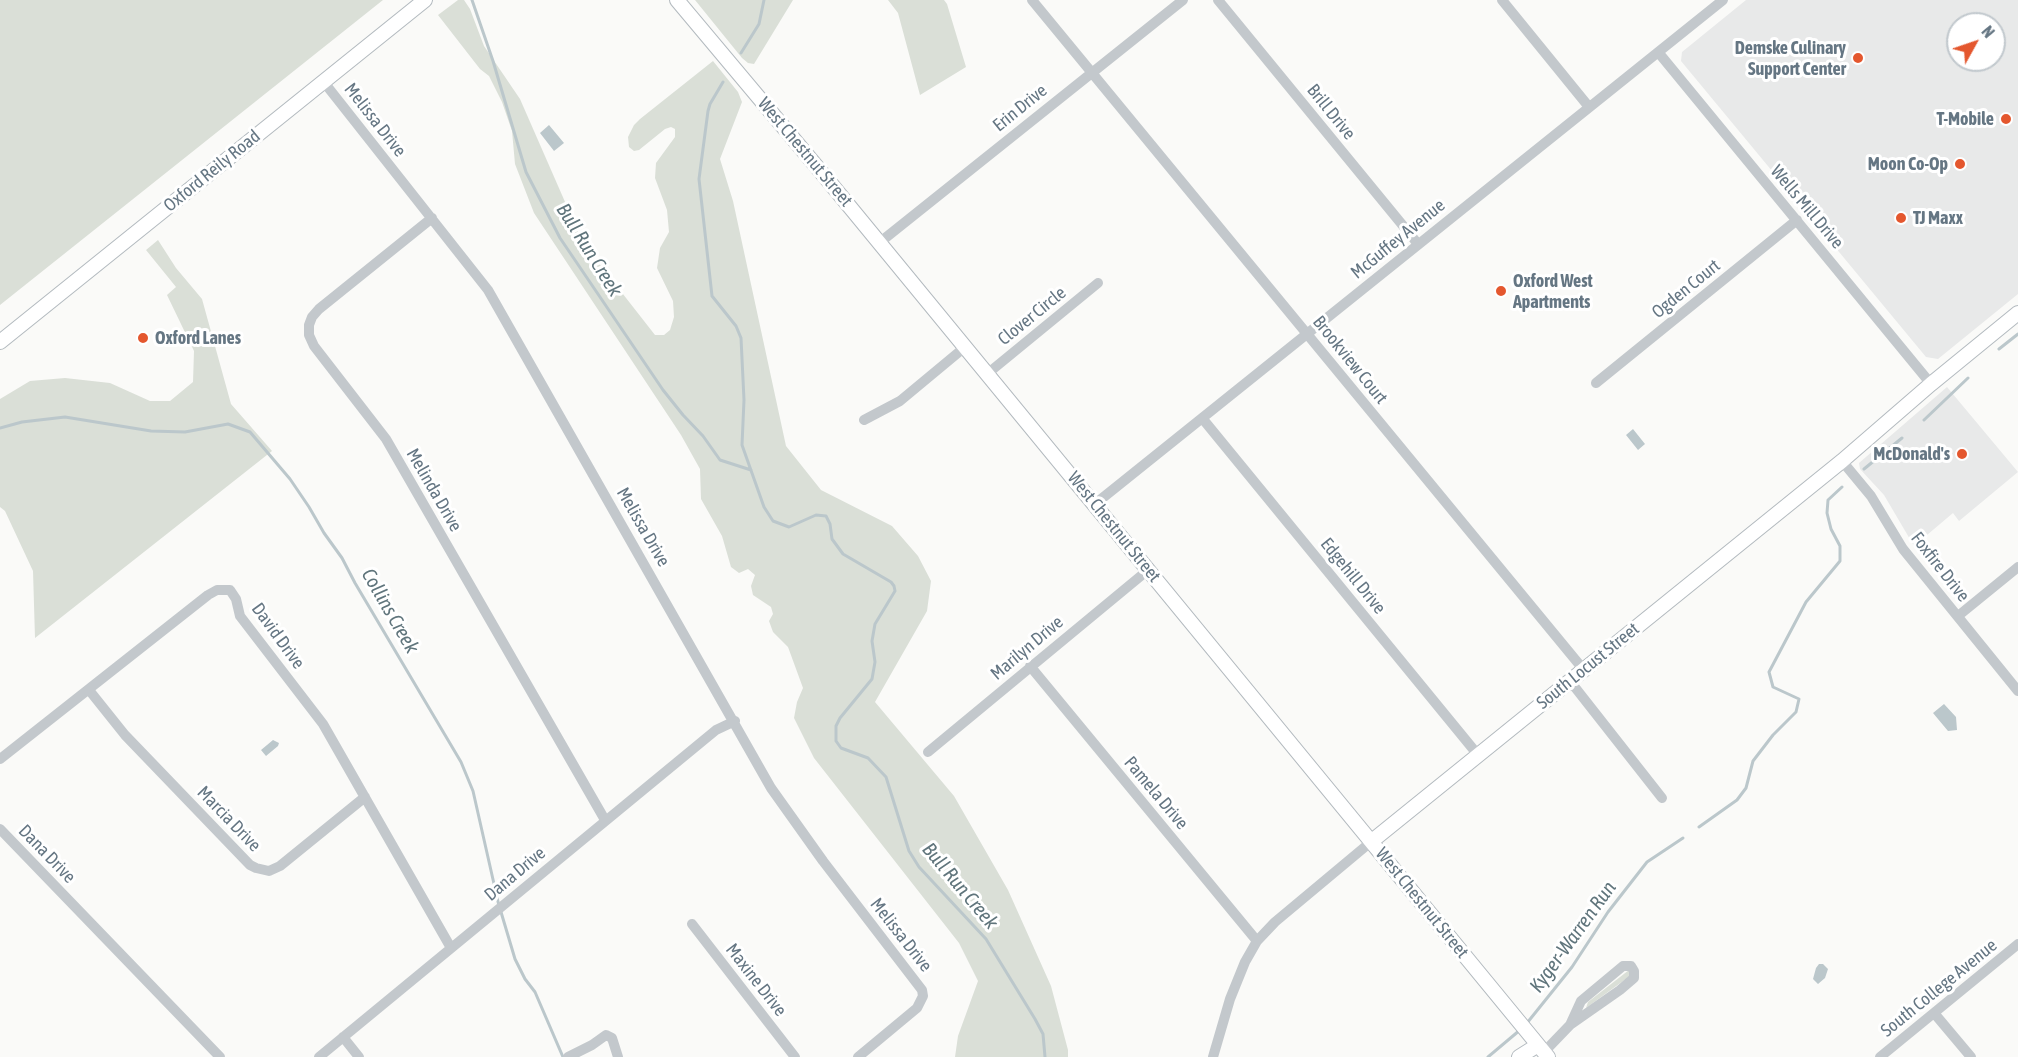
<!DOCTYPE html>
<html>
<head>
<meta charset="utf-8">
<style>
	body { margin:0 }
	#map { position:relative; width:2018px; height:1057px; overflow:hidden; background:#fafaf8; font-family:"Asap Condensed",sans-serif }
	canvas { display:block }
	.north { position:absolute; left:1946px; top:12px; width:60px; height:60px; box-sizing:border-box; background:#fff; border:2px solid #c1c8cd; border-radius:50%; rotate:50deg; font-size:16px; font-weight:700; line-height:24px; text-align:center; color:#657683 }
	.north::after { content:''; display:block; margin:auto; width:21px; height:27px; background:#e4572e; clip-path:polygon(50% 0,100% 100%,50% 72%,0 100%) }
</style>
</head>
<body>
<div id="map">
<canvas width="2018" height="1057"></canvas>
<div class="north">N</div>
</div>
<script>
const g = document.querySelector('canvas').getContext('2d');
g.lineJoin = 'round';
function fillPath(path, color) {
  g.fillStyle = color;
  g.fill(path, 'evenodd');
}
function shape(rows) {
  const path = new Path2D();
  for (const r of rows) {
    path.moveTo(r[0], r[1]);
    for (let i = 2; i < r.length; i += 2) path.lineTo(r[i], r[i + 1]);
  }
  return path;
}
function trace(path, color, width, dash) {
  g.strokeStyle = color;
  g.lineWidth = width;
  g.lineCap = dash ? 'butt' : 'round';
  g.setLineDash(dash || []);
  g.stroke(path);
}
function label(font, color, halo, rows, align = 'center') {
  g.font = font + ' "Asap Condensed",sans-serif';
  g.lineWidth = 6;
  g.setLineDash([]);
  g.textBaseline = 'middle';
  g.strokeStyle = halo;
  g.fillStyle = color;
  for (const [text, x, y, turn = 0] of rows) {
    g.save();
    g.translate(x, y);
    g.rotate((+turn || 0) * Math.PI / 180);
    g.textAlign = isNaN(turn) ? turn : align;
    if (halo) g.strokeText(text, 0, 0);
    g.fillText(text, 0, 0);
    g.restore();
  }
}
const built = shape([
	[1746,0,2018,0,2018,294,1938,359,1926,357,1681,61,1682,52],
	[1958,24,1994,24,1994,60,1958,60],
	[1947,387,2018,472,1959,521,1953,513,1914,546,1884,495,1860,469,1859,463]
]);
const green = shape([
	[0,0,383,0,0,305],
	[458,0,464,0,470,9,484,46,520,99,583,243,655,335,664,335,670,330,674,317,673,301,657,268,660,248,669,232,667,210,655,178,656,163,675,137,675,129,671,127,665,129,639,150,634,151,629,147,628,137,634,125,640,119,713,61,738,92,742,102,720,159,733,201,786,446,821,490,892,526,918,556,931,581,927,611,875,702,954,796,1008,890,1051,986,1068,1050,1068,1057,955,1057,958,1036,978,981,959,943,814,758,794,718,797,702,803,688,788,647,773,632,769,621,773,614,771,607,753,595,751,586,755,575,748,569,739,573,731,567,722,536,701,499,700,469,681,435,534,213,515,164,512,131,502,102,489,76,480,69,438,15],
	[695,0,793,0,754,64,748,63,742,58],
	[888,0,944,0,947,4,966,67,920,95,898,13],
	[158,240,176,268,202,299,231,404,272,451,35,638,33,571,5,511,0,507,0,399,30,381,65,378,110,383,150,401,170,401,193,382,194,351,167,295,176,287,146,250],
	[1629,970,1630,976,1586,1008,1588,1002]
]);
const water = shape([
	[549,125,564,143,554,151,540,133],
	[1633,429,1645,444,1638,450,1626,435],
	[1944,704,1956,717,1957,730,1948,731,1933,713],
	[273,740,279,743,278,746,266,756,261,750],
	[1819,964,1823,964,1828,969,1825,978,1818,984,1813,979,1816,968]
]);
const stream = shape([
	[472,0,493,61,526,172,560,238,663,390,683,415,703,436,720,460,751,470],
	[741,53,759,24,764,0],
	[723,82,710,104,708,111,699,179,712,296,736,326,741,338,744,400,742,445,764,507,773,521,789,527,816,515,826,516,830,524,832,539,843,554,891,582,894,586,895,591,875,624,872,641,875,662,872,679,840,718,836,726,836,741,841,748,868,758,886,777,909,851,919,867,986,939,1035,1019,1043,1034,1045,1057],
	[1999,349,2018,334],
	[1924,420,1968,378],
	[0,428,22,422,65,417,151,431,185,432,228,424,250,432,290,479,309,507,324,533,342,558,355,583,461,762,473,791,499,906],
	[1864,469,1902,438],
	[1699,827,1737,800,1746,788,1753,761,1773,735,1796,712,1799,699,1773,687,1769,672,1806,602,1840,561,1840,546,1831,529,1827,513,1828,500,1842,487],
	[501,912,515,959,525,979,535,992,563,1057],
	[1527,1023,1572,967,1608,912,1647,862,1683,838],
	[1488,1057,1520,1030]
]);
const street = shape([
	[1032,0,1583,669],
	[1218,0,1418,244],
	[1502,0,1589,107],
	[1658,52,1931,384],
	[323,81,488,290,771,788,823,861,922,990,923,996,917,1008,858,1057],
	[432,218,319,309,312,317,309,325,309,335,314,346,386,439,605,820],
	[879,243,1183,0],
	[987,374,1098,283],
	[1596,383,1797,220],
	[1202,418,1478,755],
	[864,420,900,401,965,347],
	[1842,461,1871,496,1903,549,2018,691],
	[1095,504,1723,0],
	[1958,616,2018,567],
	[1030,666,1257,941],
	[1570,681,1662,798],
	[89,690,125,735,250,865,256,868,269,871,280,866,365,797],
	[928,752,1148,570],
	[0,759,208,595,217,590,230,590,236,599,240,616,323,724,451,948],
	[0,829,220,1057],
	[692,924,795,1057],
	[1934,1013,1971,1057],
	[343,1037,359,1057],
	[1544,1052,1570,1025,1620,990,1634,978,1634,971,1631,966,1623,966,1581,1001,1570,1025],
	[319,1057,716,730,735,721],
	[568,1057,592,1045,606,1035,612,1038,618,1057],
	[1213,1057,1230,999,1245,962,1257,941,1275,922,1372,841],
	[1880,1057,2018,944]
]);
const secondary = shape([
	[677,0,822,173,1548,1057],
	[0,342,425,0],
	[1372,841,1842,461,1931,384,2018,313],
	[1519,1057,1538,1045]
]);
const markers = [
	[1858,58,6,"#e4572e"],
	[2006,119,6,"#e4572e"],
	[1960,164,6,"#e4572e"],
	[1901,218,6,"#e4572e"],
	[1501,291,6,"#e4572e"],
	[143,338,6,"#e4572e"],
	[1962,454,6,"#e4572e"]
];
const poiNames = [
	["Demske Culinary",1846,48],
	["Support Center",1846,69],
	["T-Mobile",1994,119],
	["Moon Co-Op",1948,164],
	["TJ Maxx",1913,218,"left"],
	["Oxford West",1513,281,"left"],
	["Apartments",1513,302,"left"],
	["Oxford Lanes",155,338,"left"],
	["McDonald's",1950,454]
];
const streetNames = [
	["Erin Drive",1020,108,-39],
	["Brill Drive",1331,112,51],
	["Melissa Drive",375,120,52],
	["West Chestnut Street",805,152,50],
	["Oxford Reily Road",212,171,-39],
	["Wells Mill Drive",1807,207,50],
	["McGuffey Avenue",1398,239,-39],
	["Ogden Court",1686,289,-39],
	["Clover Circle",1032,316,-39],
	["Brookview Court",1350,360,51],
	["Melinda Drive",434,490,60],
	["Melissa Drive",643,527,60],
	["West Chestnut Street",1114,527,51],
	["Foxfire Drive",1940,567,52],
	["Edgehill Drive",1353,576,51],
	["David Drive",278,636,54],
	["Marilyn Drive",1027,648,-40],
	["South Locust Street",1588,666,-39],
	["Pamela Drive",1156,793,50],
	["Marcia Drive",229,819,46],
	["Dana Drive",47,854,46],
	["Dana Drive",515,874,-40],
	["West Chestnut Street",1422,903,51],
	["Melissa Drive",901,935,52],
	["Maxine Drive",756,980,52],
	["South College Avenue",1939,988,-39]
];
const waterNames = [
	["Bull Run Creek",589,250,58],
	["Collins Creek",390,611,60],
	["Bull Run Creek",960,886,50],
	["Kyger-Warren Run",1573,937,-54]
];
fillPath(built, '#e8e9e9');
fillPath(green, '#dadfd7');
fillPath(water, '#bbc7cb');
trace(stream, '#bbc7cb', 3);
trace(secondary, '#b3babf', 16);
trace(street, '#c3c8cc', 10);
trace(secondary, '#fff', 14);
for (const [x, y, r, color] of markers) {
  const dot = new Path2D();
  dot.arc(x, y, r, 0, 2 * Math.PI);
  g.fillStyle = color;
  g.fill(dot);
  trace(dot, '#fff', 2);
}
label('bold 18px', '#657683', '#fff', poiNames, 'right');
label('18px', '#657683', '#fff', streetNames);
label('italic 20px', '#60757c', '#fff', waterNames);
</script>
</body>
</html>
